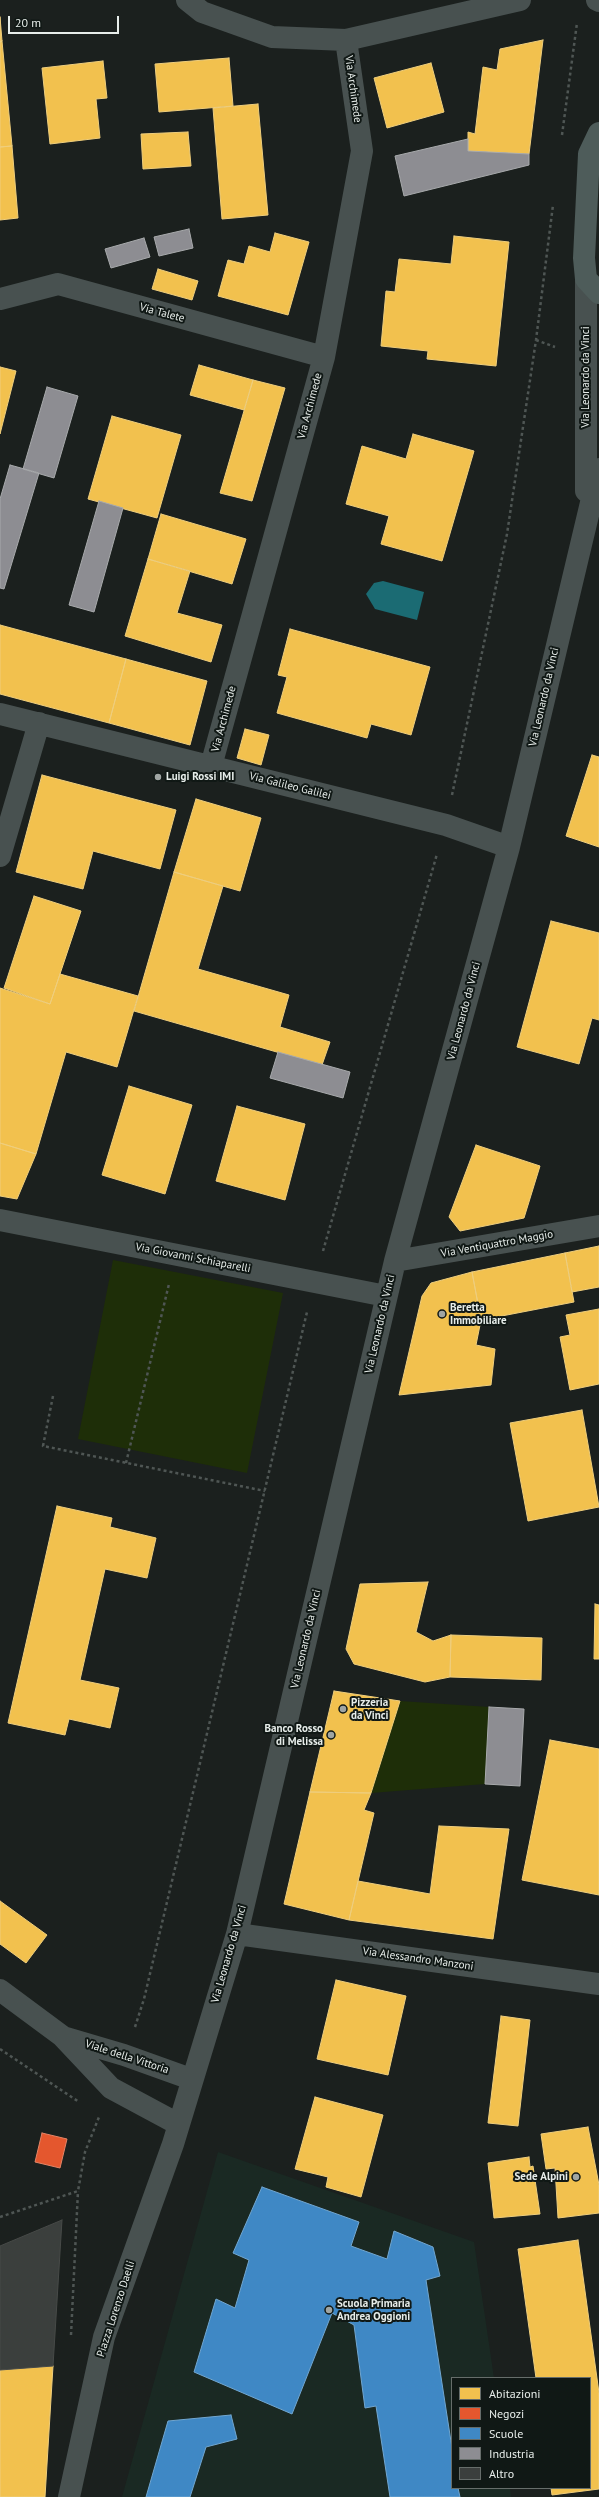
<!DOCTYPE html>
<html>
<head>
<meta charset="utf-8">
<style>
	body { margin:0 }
	#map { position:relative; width:599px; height:2497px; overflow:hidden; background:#1b201e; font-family:"PT Sans",sans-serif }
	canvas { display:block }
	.legend { position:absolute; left:451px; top:2377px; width:140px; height:112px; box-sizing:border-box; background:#101815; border:1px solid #666d6a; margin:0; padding:5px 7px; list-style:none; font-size:12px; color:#e7edea }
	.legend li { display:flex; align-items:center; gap:8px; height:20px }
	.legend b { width:20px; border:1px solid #666d6a }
	.scale { position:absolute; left:8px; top:16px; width:111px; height:18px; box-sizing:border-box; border:2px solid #e7edea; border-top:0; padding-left:5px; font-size:12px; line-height:14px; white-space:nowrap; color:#e7edea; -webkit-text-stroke:3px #101815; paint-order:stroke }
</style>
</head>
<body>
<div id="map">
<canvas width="599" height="2497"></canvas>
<ul class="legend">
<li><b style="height:11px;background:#f2c14e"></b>Abitazioni</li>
<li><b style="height:11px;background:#e4572e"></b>Negozi</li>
<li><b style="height:11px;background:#3f88c5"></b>Scuole</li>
<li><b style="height:11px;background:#8d8d92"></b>Industria</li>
<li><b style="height:11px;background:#3b3f3d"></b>Altro</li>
</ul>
<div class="scale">20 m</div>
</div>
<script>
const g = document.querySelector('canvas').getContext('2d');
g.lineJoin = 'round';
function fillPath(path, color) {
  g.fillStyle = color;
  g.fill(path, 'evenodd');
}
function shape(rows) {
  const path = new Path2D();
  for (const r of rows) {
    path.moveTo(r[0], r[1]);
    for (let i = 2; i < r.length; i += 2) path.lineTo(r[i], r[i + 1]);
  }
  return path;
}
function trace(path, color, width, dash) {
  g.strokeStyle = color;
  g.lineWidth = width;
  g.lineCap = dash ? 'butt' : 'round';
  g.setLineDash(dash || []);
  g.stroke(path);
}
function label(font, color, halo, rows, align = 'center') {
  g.font = font + ' "PT Sans",sans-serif';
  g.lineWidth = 4;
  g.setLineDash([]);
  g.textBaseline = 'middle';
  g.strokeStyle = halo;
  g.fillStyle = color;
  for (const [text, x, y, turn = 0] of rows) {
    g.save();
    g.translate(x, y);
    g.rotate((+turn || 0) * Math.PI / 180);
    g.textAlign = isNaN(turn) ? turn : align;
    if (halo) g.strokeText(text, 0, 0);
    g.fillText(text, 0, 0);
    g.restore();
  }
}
const built = shape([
	[218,2152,474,2242,494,2378,452,2378,452,2488,510,2488,511,2497,122,2497]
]);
const green = shape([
	[113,1260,283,1293,247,1473,78,1439],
	[400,1701,489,1707,485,1784,371,1793]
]);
const water = shape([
	[383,581,424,592,417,620,375,609,366,594,374,583]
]);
const homes = shape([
	[0,17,2,41,0,42,0,17],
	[543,40,529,154,468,151,468,132,475,134,483,67,497,70,500,49,543,40],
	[2,41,12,146,0,147,0,42,2,41],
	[229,58,233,106,159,112,155,64,229,58],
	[103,61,107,98,96,99,100,138,50,144,42,68,103,61],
	[431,63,444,112,387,128,374,78,431,63],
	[258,104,268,215,222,219,213,108,258,104],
	[188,132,191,166,143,169,141,134,188,132],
	[12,146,18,218,0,220,0,147,12,146],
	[275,233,309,242,288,315,218,296,228,260,244,264,249,246,270,252,275,233],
	[454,236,509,242,496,366,427,359,428,351,381,346,386,291,395,292,399,259,451,264,454,236],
	[158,269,198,281,192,300,152,289,158,269],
	[199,365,253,380,244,410,190,395,199,365],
	[0,367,16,371,0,434,0,367],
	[253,380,285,388,252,501,220,493,253,380],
	[112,416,181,435,157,518,88,499,112,416],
	[413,434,474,451,442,561,381,544,389,516,346,504,362,446,406,459,413,434],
	[161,514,246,539,232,584,148,559,161,514],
	[148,559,190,571,177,613,222,625,211,662,125,636,148,559],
	[0,625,126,659,109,723,0,694,0,625],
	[290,629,430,667,411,735,371,724,367,738,277,713,287,677,278,675,290,629],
	[126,659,207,681,190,745,109,723,126,659],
	[245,729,269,735,261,765,237,758,245,729],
	[592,755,599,757,599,847,566,836,592,755],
	[42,775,176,810,160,869,93,851,83,889,16,872,42,775],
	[196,799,261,818,240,891,174,872,196,799],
	[174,872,223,886,198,969,289,995,280,1027,330,1042,322,1065,134,1011,174,872],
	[34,896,81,911,50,1004,4,988,34,896],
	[551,921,599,933,599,1020,592,1018,579,1064,517,1047,551,921],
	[60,974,138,996,117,1067,66,1052,36,1154,0,1143,0,988,50,1004,60,974],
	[129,1086,192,1105,165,1194,102,1175,129,1086],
	[237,1106,305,1124,285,1200,216,1181,237,1106],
	[0,1143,36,1154,17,1199,0,1196,0,1143],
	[476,1145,540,1166,524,1218,460,1231,449,1217,476,1145],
	[599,1246,599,1287,572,1292,565,1253,599,1246],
	[565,1253,574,1302,481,1320,472,1272,565,1253],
	[472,1272,481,1320,476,1345,495,1349,491,1385,399,1395,422,1296,431,1283,472,1272],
	[599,1309,599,1384,570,1390,560,1337,570,1335,566,1315,599,1309],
	[582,1410,599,1507,528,1521,510,1423,582,1410],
	[57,1506,112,1518,110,1527,156,1538,147,1578,105,1569,80,1680,119,1688,110,1728,69,1719,65,1735,8,1723,57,1506],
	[428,1582,416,1632,433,1641,451,1635,450,1677,425,1682,354,1664,346,1649,360,1584,428,1582],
	[595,1604,599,1605,599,1659,594,1659,595,1604],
	[451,1635,542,1638,541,1680,450,1677,451,1635],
	[334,1691,400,1701,371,1793,310,1792,334,1691],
	[550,1740,599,1749,599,1895,522,1880,550,1740],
	[310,1792,371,1793,364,1810,374,1813,349,1920,284,1904,310,1792],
	[439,1826,509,1829,493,1939,349,1920,358,1881,430,1894,439,1826],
	[0,1901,47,1935,26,1963,0,1944,0,1901],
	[336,1980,406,1996,388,2075,317,2059,336,1980],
	[501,2016,530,2020,518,2126,488,2123,501,2016],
	[315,2097,383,2115,361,2197,326,2187,328,2177,295,2169,315,2097],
	[588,2127,599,2185,599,2213,558,2218,555,2168,546,2169,541,2134,588,2127],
	[529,2157,530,2167,533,2166,540,2214,494,2218,488,2163,529,2157],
	[578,2240,599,2393,599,2489,552,2495,551,2488,590,2488,590,2378,536,2378,518,2249,578,2240],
	[53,2366,45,2497,0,2497,0,2370,53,2366]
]);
const shops = shape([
	[42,2133,67,2139,60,2168,35,2162,42,2133]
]);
const schools = shape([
	[262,2187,359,2222,351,2246,387,2259,394,2231,433,2247,440,2276,426,2280,452,2448,452,2488,458,2488,460,2497,390,2497,376,2406,365,2408,354,2325,332,2313,292,2414,194,2372,216,2299,235,2308,249,2260,233,2253,262,2187],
	[231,2415,237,2439,206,2447,190,2497,146,2497,168,2421,231,2415]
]);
const industry = shape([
	[468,139,468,151,529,154,529,165,404,196,395,156,468,139],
	[189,229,193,248,159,256,154,237,189,229],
	[144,238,150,257,111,268,105,249,144,238],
	[47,387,78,396,54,478,23,469,47,387],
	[10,465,39,473,4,589,0,588,0,499,10,465],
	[99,501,123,508,94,612,69,605,99,501],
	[278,1052,350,1072,343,1098,270,1078,278,1052],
	[489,1707,524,1709,520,1786,485,1784,489,1707]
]);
const building = shape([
	[62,2220,53,2366,0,2370,0,2246,62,2220]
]);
const path = shape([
	[562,135,577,23],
	[536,340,555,347],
	[452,795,507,534,536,340,553,205],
	[323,1251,437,854],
	[53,1396,43,1446,265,1491],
	[126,1463,169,1284],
	[135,2027,144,1999,307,1312],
	[0,2049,79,2102],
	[0,2217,78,2191,85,2152,99,2117],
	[71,2335,78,2191]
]);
const minor = shape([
	[187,0,202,12,272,37,346,40,520,0],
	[597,0,599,1],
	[0,299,58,284,324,357],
	[586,491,586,279],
	[0,714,446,825,509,847],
	[211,766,324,357,362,151,346,40],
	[0,856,39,723],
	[0,1220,386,1296],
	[395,1261,599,1226],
	[237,1934,599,1984],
	[0,1990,62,2036,111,2088,178,2124],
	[63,2037,124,2055,191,2079],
	[69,2497,104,2337,173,2144,237,1934,395,1261,509,847,599,469]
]);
const major = shape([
	[599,133,589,154,584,258,586,279,599,293]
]);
const markers = [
	[158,777,4,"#a0a5a3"],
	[442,1314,4,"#a0a5a3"],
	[343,1709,4,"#a0a5a3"],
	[331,1735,4,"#a0a5a3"],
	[576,2177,4,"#a0a5a3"],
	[329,2310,4,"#a0a5a3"]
];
const streetNames = [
	["Via Archimede",353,89,82],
	["Via Talete",162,313,15],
	["Via Leonardo da Vinci",586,377,-90],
	["Via Archimede",310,406,-75],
	["Via Leonardo da Vinci",544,697,-77],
	["Via Archimede",224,719,-75],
	["Via Galileo Galilei",290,786,14],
	["Via Leonardo da Vinci",464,1011,-75],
	["Via Ventiquattro Maggio",497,1244,-10],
	["Via Giovanni Schiaparelli",193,1258,11],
	["Via Leonardo da Vinci",380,1324,-77],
	["Via Leonardo da Vinci",306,1639,-77],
	["Via Leonardo da Vinci",229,1954,-74],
	["Via Alessandro Manzoni",418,1959,8],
	["Viale della Vittoria",127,2057,18],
	["Piazza Lorenzo Daelli",116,2309,-72]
];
const poiNames = [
	["Luigi Rossi IMI",166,777],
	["Beretta",450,1308],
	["Immobiliare",450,1321],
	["Pizzeria",351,1703],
	["da Vinci",351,1716],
	["Banco Rosso",323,1729,"right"],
	["di Melissa",323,1742,"right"],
	["Sede Alpini",568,2177,"right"],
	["Scuola Primaria",337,2304],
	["Andrea Oggioni",337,2317]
];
fillPath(built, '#1a2923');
fillPath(green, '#1e2e08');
fillPath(water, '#1b6b73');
fillPath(homes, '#f2c14e');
trace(homes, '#efce7d', 1);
fillPath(shops, '#e4572e');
trace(shops, '#e58466', 1);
fillPath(schools, '#3f88c5');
trace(schools, '#71a6d0', 1);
fillPath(industry, '#8d8d92');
trace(industry, '#a8aaac', 1);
fillPath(building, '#3b3f3d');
trace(building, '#474a48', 1);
trace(path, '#4f5654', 2.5, [3, 3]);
trace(minor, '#485150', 22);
trace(major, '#4e5c5a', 22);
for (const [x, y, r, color] of markers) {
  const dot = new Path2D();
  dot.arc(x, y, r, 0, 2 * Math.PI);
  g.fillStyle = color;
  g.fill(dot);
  trace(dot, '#101815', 1.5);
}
label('11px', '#e7edea', '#101815', streetNames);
label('bold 11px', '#e7edea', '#101815', poiNames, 'left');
</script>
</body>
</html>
